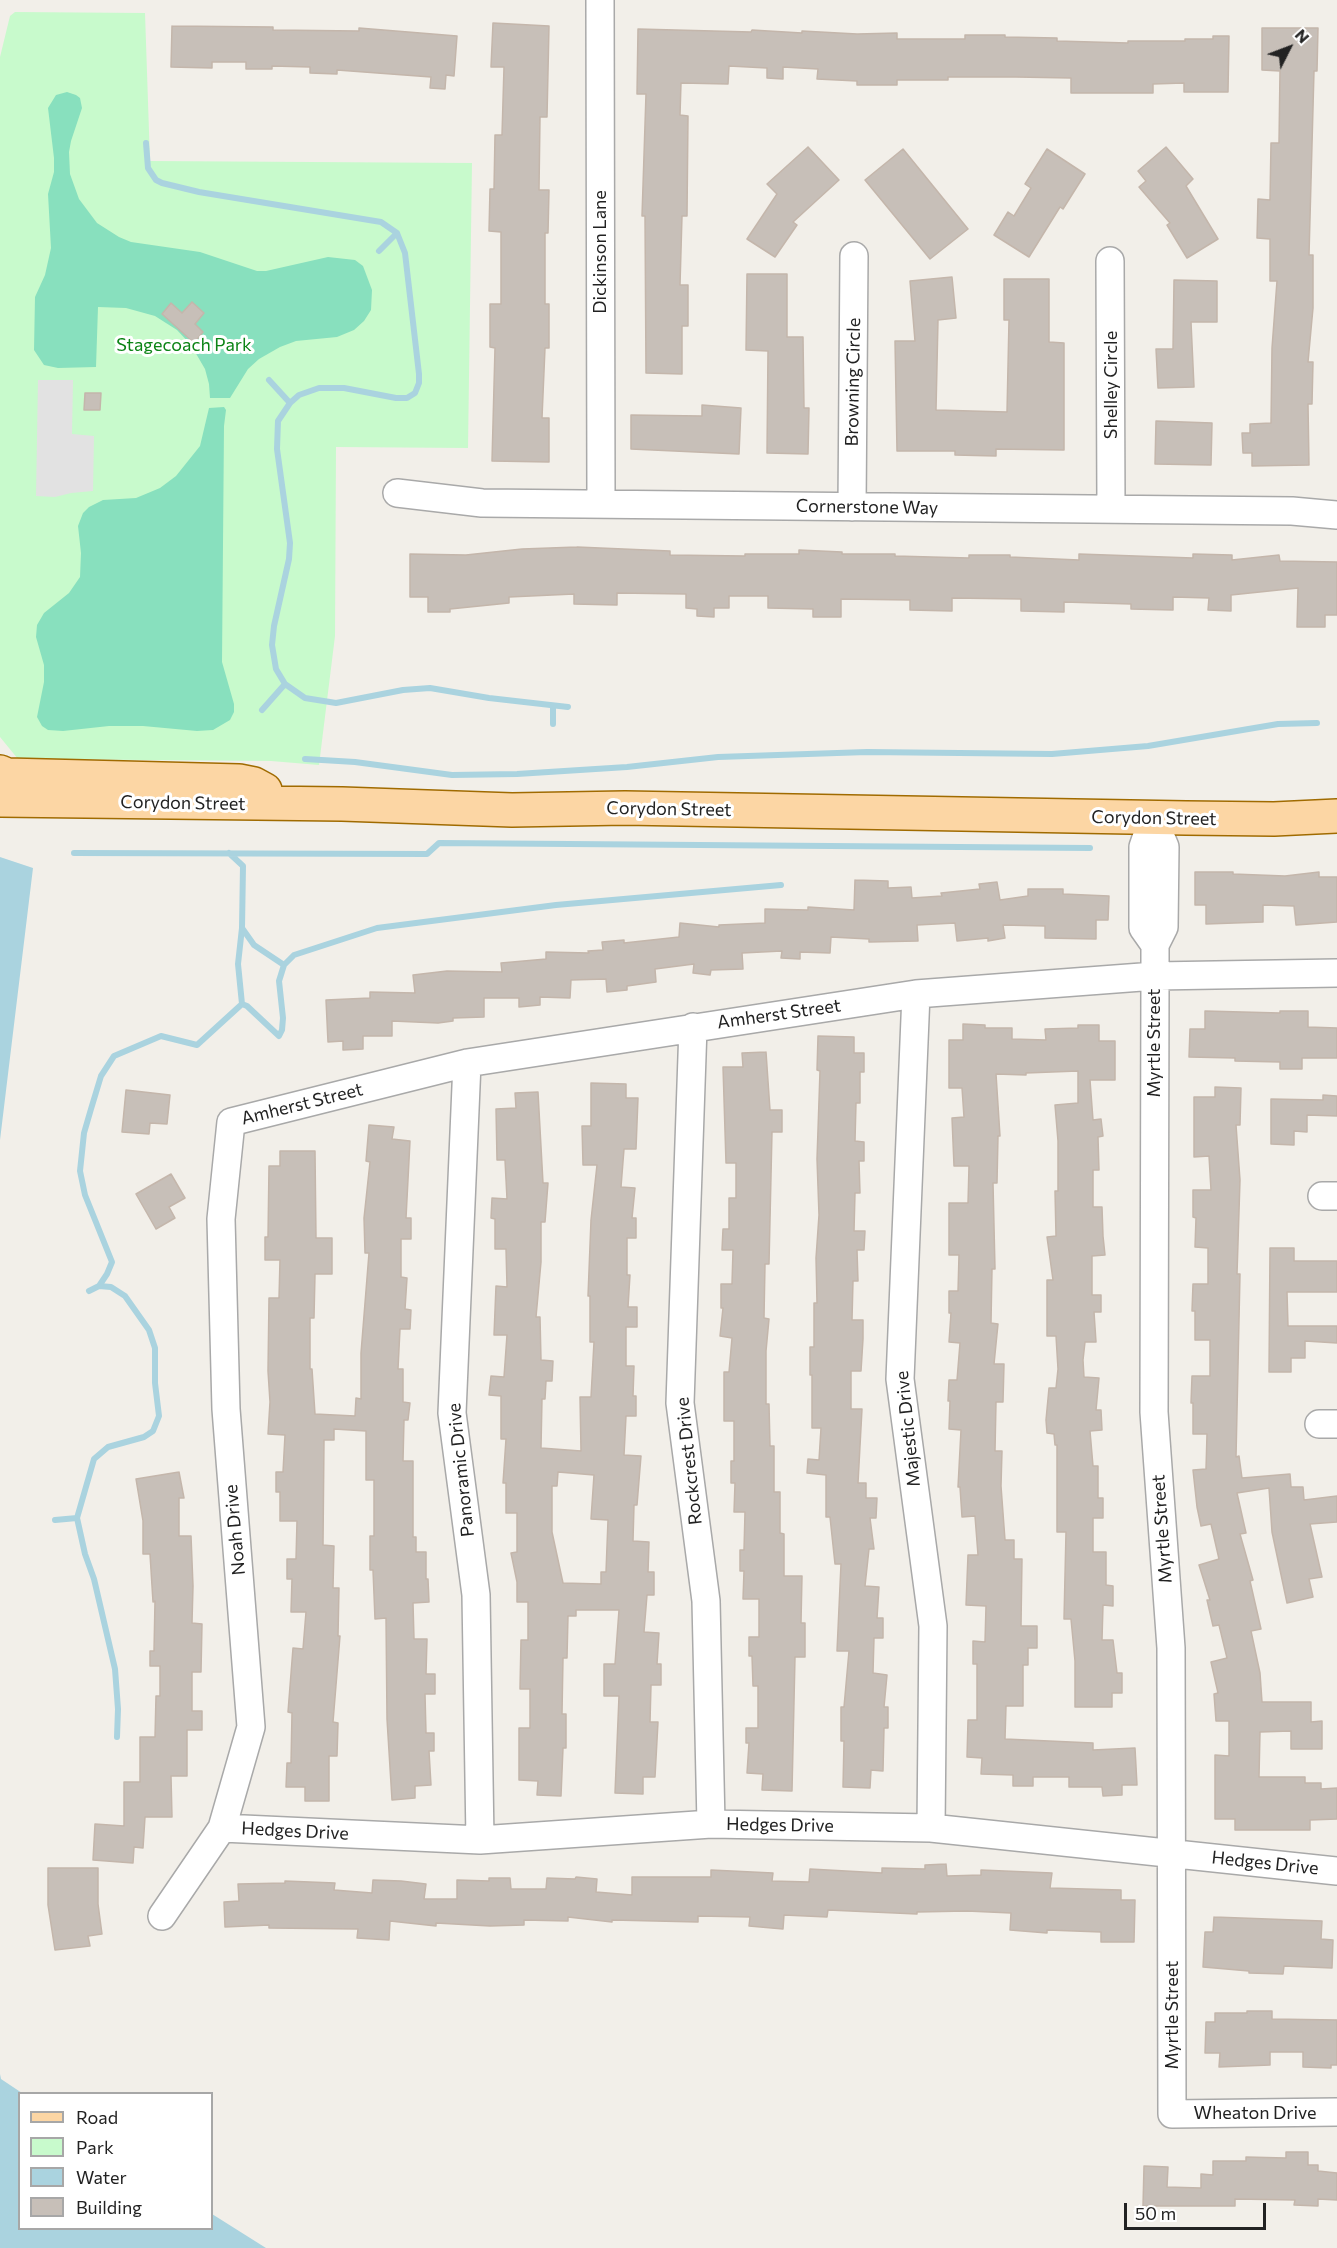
<!DOCTYPE html>
<html>
<head>
<meta charset="utf-8">
<style>
	body { margin:0 }
	#map { position:relative; width:1337px; height:2248px; overflow:hidden; background:#f2efe9; font-family:Commissioner,sans-serif }
	canvas { display:block }
	.legend { position:absolute; left:18px; top:2092px; width:195px; height:138px; box-sizing:border-box; background:#fff; border:2px solid #a7a7a7; margin:0; padding:8px 10px; list-style:none; font-size:18px; color:#222 }
	.legend li { display:flex; align-items:center; gap:12px; height:30px }
	.legend b { width:30px; border:2px solid #a7a7a7 }
	.north { position:absolute; left:1259px; top:18px; width:60px; height:60px; -webkit-text-stroke:4px #fff; paint-order:stroke; rotate:48deg; font-size:16px; font-weight:700; line-height:24px; text-align:center; color:#222 }
	.north::after { content:''; display:block; margin:auto; width:21px; height:27px; background:#222; clip-path:polygon(50% 0,100% 100%,50% 72%,0 100%) }
	.scale { position:absolute; left:1124px; top:2203px; width:142px; height:27px; box-sizing:border-box; border:3px solid #222; border-top:0; padding-left:8px; font-size:18px; line-height:21px; white-space:nowrap; color:#222; -webkit-text-stroke:4px #fff; paint-order:stroke }
</style>
</head>
<body>
<div id="map">
<canvas width="1337" height="2248"></canvas>
<ul class="legend">
<li><b style="height:8px;background:#fcd6a4"></b>Road</li>
<li><b style="height:16px;background:#c8facc"></b>Park</li>
<li><b style="height:16px;background:#aad3df"></b>Water</li>
<li><b style="height:16px;background:#c7bfb8"></b>Building</li>
</ul>
<div class="north">N</div>
<div class="scale">50 m</div>
</div>
<script>
const g = document.querySelector('canvas').getContext('2d');
g.lineJoin = 'round';
function fillPath(path, color) {
  g.fillStyle = color;
  g.fill(path, 'evenodd');
}
function shape(rows) {
  const path = new Path2D();
  for (const r of rows) {
    path.moveTo(r[0], r[1]);
    for (let i = 2; i < r.length; i += 2) path.lineTo(r[i], r[i + 1]);
  }
  return path;
}
function trace(path, color, width, dash) {
  g.strokeStyle = color;
  g.lineWidth = width;
  g.lineCap = dash ? 'butt' : 'round';
  g.setLineDash(dash || []);
  g.stroke(path);
}
function label(font, color, halo, rows, align = 'center') {
  g.font = font + ' Commissioner,sans-serif';
  g.lineWidth = 6;
  g.setLineDash([]);
  g.textBaseline = 'middle';
  g.strokeStyle = halo;
  g.fillStyle = color;
  for (const [text, x, y, turn = 0] of rows) {
    g.save();
    g.translate(x, y);
    g.rotate((+turn || 0) * Math.PI / 180);
    g.textAlign = isNaN(turn) ? turn : align;
    if (halo) g.strokeText(text, 0, 0);
    g.fillText(text, 0, 0);
    g.restore();
  }
}
const park = shape([
	[15,12,145,13,150,161,472,163,468,448,336,447,335,636,319,765,271,761,18,759,0,737,0,57,10,16]
]);
const pitch = shape([
	[67,92,76,95,80,98,82,108,71,141,69,152,70,174,79,199,97,223,119,237,131,242,200,252,257,271,266,271,328,257,355,260,363,266,372,290,371,310,364,321,354,330,337,337,296,341,280,347,259,359,248,369,230,398,210,398,209,384,205,369,191,345,177,330,155,316,126,308,98,307,96,367,58,368,44,365,34,350,35,297,45,275,51,248,48,194,54,172,54,158,48,108,56,95],
	[224,407,226,410,224,426,222,662,234,704,234,712,230,720,213,730,197,731,143,726,109,726,63,731,48,730,42,726,37,717,44,682,44,665,36,637,37,625,44,613,69,593,80,577,81,553,78,526,83,513,89,507,103,500,136,498,160,488,176,476,200,446,209,408]
]);
const parking = shape([
	[38,380,73,380,72,434,94,436,93,491,71,493,55,497,36,496]
]);
const water = shape([
	[0,857,33,868,0,1140],
	[0,2074,1,2079,22,2093,20,2094,20,2228,212,2228,212,2214,266,2248,0,2248]
]);
const stream = shape([
	[146,143,148,168,156,180,162,183,199,192,381,222,397,233,405,253,419,374,419,383,415,393,407,398,396,398,344,388,319,388,299,395,290,403,278,421,277,449,290,543,289,559,274,626,272,645,276,669,285,684,305,698,336,703,403,690,430,688,489,698,568,707],
	[379,251,397,233],
	[269,380,290,403],
	[553,706,553,724],
	[262,710,285,684],
	[305,759,355,762,452,775,517,774,627,767,718,757,867,752,1052,754,1148,746,1278,724,1317,723],
	[74,853,427,854,439,843,1090,848],
	[229,853,243,866,242,928,254,945,284,965],
	[242,1004,238,964,242,928],
	[89,1291,99,1286],
	[55,1520,77,1518],
	[117,1737,118,1709,115,1669,94,1579,85,1554,77,1518,94,1459,108,1447,144,1437,153,1431,159,1416,155,1383,155,1348,149,1330,125,1296,111,1287,99,1286,107,1274,112,1262,85,1195,80,1171,84,1133,91,1109,101,1076,114,1056,161,1036,197,1045,242,1004,247,1006,279,1036,282,1030,283,1018,279,981,284,965,294,955,377,928,556,905,781,885]
]);
const building = shape([
	[493,23,549,26,547,117,540,117,539,190,549,190,548,233,545,233,545,304,549,304,549,348,545,348,542,418,549,418,549,462,492,461,495,348,490,347,490,304,501,304,501,232,489,231,490,189,494,189,495,135,502,135,504,67,491,67,493,23],
	[172,26,273,27,273,30,359,31,359,28,457,36,454,76,446,75,445,89,430,88,431,77,337,70,337,74,310,73,310,67,272,66,272,69,246,69,246,62,212,62,212,68,171,67,172,26],
	[1262,28,1318,28,1317,71,1314,71,1309,255,1313,255,1313,308,1308,362,1313,362,1312,404,1308,404,1309,465,1252,466,1252,453,1243,453,1242,433,1250,433,1250,424,1271,423,1272,348,1277,281,1270,281,1270,239,1257,238,1258,199,1270,200,1271,143,1279,143,1280,71,1262,70,1262,28],
	[638,29,751,32,752,30,802,33,802,31,857,34,897,33,897,39,965,39,965,35,1005,35,1005,37,1057,38,1057,41,1128,43,1128,41,1185,41,1185,39,1213,39,1213,36,1229,36,1228,92,1184,92,1184,83,1153,84,1153,93,1071,93,1071,78,1016,77,948,77,948,80,897,80,897,85,857,85,857,81,817,79,818,69,783,67,783,79,767,78,767,68,729,66,728,84,681,83,680,115,688,116,687,216,682,216,680,285,688,285,688,326,682,326,682,374,646,373,645,216,642,216,646,94,637,94,638,29],
	[808,147,839,180,793,222,797,225,775,257,747,239,777,194,767,184,808,147],
	[1166,147,1193,179,1186,186,1218,239,1187,258,1167,225,1170,223,1139,187,1146,181,1138,171,1166,147],
	[903,149,968,229,930,259,865,180,903,149],
	[1047,149,1085,174,1063,209,1060,207,1029,257,994,235,1008,212,1014,216,1031,188,1025,184,1047,149],
	[747,274,787,274,787,337,803,337,804,408,809,408,808,454,767,453,768,351,746,350,747,274],
	[952,277,956,318,938,320,936,410,1007,412,1009,320,1004,320,1004,279,1049,279,1049,342,1064,343,1064,450,996,449,996,456,955,455,955,451,897,451,895,341,915,341,910,281,952,277],
	[1174,280,1217,281,1217,322,1191,322,1194,387,1158,388,1156,349,1173,349,1174,280],
	[192,302,204,313,195,324,203,332,194,343,162,314,171,303,182,313,192,302],
	[85,393,101,393,100,410,84,410,85,393],
	[702,405,741,408,739,454,631,449,631,415,702,416,702,405],
	[1156,421,1212,423,1211,465,1155,464,1156,421],
	[577,547,670,551,670,555,745,556,745,554,799,554,799,550,842,552,842,554,895,554,895,556,969,558,969,555,1010,555,1010,557,1079,560,1079,554,1193,558,1193,554,1232,555,1232,560,1279,555,1280,561,1337,562,1337,615,1325,615,1325,627,1297,627,1298,588,1231,595,1231,611,1208,610,1209,598,1173,597,1173,610,1131,609,1131,604,1064,602,1064,612,1021,611,1021,599,952,598,952,611,910,610,910,600,841,599,841,617,813,617,813,609,768,608,768,596,729,596,729,608,714,608,714,617,697,616,697,609,686,608,686,594,617,593,617,605,574,604,574,594,509,597,509,603,450,609,450,612,428,612,428,597,410,597,410,554,466,555,522,549,577,547],
	[1195,872,1233,872,1233,874,1285,876,1319,872,1319,877,1337,877,1337,922,1296,925,1294,906,1263,905,1263,922,1206,924,1206,905,1195,905,1195,872],
	[855,880,888,881,888,888,911,887,912,898,942,896,941,893,980,889,979,884,997,882,1000,900,1028,896,1028,889,1063,889,1063,894,1109,896,1108,920,1096,920,1096,939,1045,938,1045,926,1003,925,1005,938,988,941,988,938,957,941,955,923,917,925,918,941,869,942,869,939,831,937,830,953,800,952,800,959,781,958,782,951,742,953,743,969,711,970,710,975,693,973,694,964,655,969,656,982,627,986,627,990,607,992,606,979,571,980,570,998,540,997,540,1005,519,1007,519,998,484,998,484,1017,453,1018,453,1021,438,1023,392,1021,392,1036,363,1036,363,1049,343,1050,343,1041,328,1042,326,1000,370,998,370,992,415,993,413,975,447,971,502,972,501,963,546,959,546,952,589,953,588,951,603,950,602,942,624,940,624,943,679,937,680,923,719,927,719,925,765,923,765,909,808,910,808,907,854,910,855,880],
	[1205,1011,1280,1013,1280,1011,1308,1011,1308,1027,1337,1028,1337,1058,1302,1058,1302,1069,1280,1069,1280,1062,1235,1061,1235,1058,1189,1057,1190,1029,1205,1029,1205,1011],
	[963,1024,985,1025,985,1028,1012,1028,1012,1039,1046,1040,1045,1029,1078,1028,1078,1025,1099,1025,1099,1041,1115,1041,1115,1080,1090,1080,1093,1120,1101,1119,1103,1136,1098,1137,1099,1170,1093,1170,1093,1207,1102,1207,1103,1236,1105,1255,1092,1256,1092,1295,1101,1295,1101,1312,1094,1312,1096,1342,1085,1342,1083,1360,1084,1377,1099,1378,1096,1410,1101,1410,1102,1430,1090,1431,1093,1466,1098,1466,1098,1498,1103,1498,1103,1518,1093,1518,1093,1552,1106,1552,1106,1585,1113,1586,1113,1606,1103,1605,1102,1640,1113,1640,1117,1673,1122,1673,1122,1693,1112,1693,1112,1707,1075,1707,1075,1661,1071,1619,1064,1619,1066,1532,1057,1532,1057,1445,1055,1445,1054,1434,1047,1433,1046,1420,1049,1388,1056,1388,1058,1369,1056,1336,1047,1336,1047,1280,1053,1280,1047,1237,1056,1236,1055,1191,1058,1191,1058,1141,1055,1105,1078,1103,1078,1071,1026,1073,1026,1075,996,1074,1000,1136,998,1136,997,1183,993,1183,995,1269,992,1269,991,1323,998,1324,994,1364,1004,1364,1003,1402,996,1402,995,1451,1002,1451,1001,1486,1005,1540,1014,1540,1014,1559,1022,1559,1021,1626,1037,1626,1037,1648,1028,1648,1028,1665,1023,1665,1023,1706,1006,1706,1005,1739,1093,1743,1093,1750,1135,1748,1137,1785,1122,1785,1122,1795,1103,1796,1102,1787,1069,1787,1069,1777,1033,1777,1033,1786,1013,1786,1013,1775,981,1774,982,1758,967,1757,968,1720,977,1720,977,1664,973,1664,973,1641,985,1642,986,1606,966,1605,968,1555,978,1555,975,1516,962,1517,960,1487,958,1487,961,1430,949,1429,950,1401,948,1401,949,1380,957,1380,960,1343,949,1342,951,1313,949,1313,949,1291,958,1291,959,1255,949,1255,949,1203,968,1203,969,1166,954,1166,952,1118,964,1117,962,1088,949,1088,949,1040,963,1040,963,1024],
	[818,1036,854,1037,854,1053,864,1053,864,1072,860,1072,860,1103,856,1103,855,1141,864,1142,864,1161,859,1161,860,1193,855,1193,854,1231,865,1231,864,1250,857,1250,858,1281,853,1281,852,1320,863,1320,863,1339,861,1371,851,1371,851,1409,862,1409,858,1483,866,1483,866,1498,877,1498,876,1518,870,1518,874,1549,869,1549,865,1586,879,1587,877,1618,883,1618,883,1638,874,1638,873,1673,887,1675,884,1707,888,1707,888,1728,884,1728,883,1771,871,1770,870,1788,843,1787,844,1741,841,1741,841,1707,844,1707,849,1651,837,1651,841,1564,835,1564,830,1517,826,1517,826,1475,807,1473,808,1459,819,1460,821,1428,812,1428,812,1375,810,1375,810,1347,814,1347,814,1303,817,1303,816,1258,819,1215,817,1159,820,1071,817,1070,818,1036],
	[766,1052,770,1110,782,1110,782,1132,772,1132,769,1264,765,1264,764,1318,769,1319,766,1351,766,1404,769,1404,770,1446,774,1446,774,1492,780,1492,780,1533,784,1534,784,1576,802,1576,801,1623,805,1623,805,1657,795,1657,792,1791,762,1790,763,1774,747,1773,749,1743,746,1743,746,1728,758,1728,758,1686,753,1686,752,1656,749,1656,749,1637,759,1637,759,1599,743,1599,744,1571,740,1571,740,1550,744,1550,745,1512,734,1512,735,1483,731,1483,731,1461,734,1461,734,1421,724,1421,724,1372,729,1372,732,1338,720,1336,723,1308,721,1308,721,1284,732,1284,733,1250,722,1250,723,1229,729,1229,729,1198,736,1198,736,1163,726,1163,723,1067,743,1067,742,1053,766,1052],
	[591,1083,626,1084,626,1098,638,1098,636,1149,624,1149,621,1187,635,1188,632,1218,636,1218,636,1238,627,1238,627,1275,630,1275,628,1307,637,1307,637,1327,626,1327,626,1366,634,1366,633,1396,636,1396,636,1416,626,1416,624,1455,641,1456,637,1505,634,1505,633,1541,649,1542,648,1572,654,1572,654,1595,647,1595,644,1632,659,1633,657,1664,661,1664,661,1685,651,1685,650,1722,658,1722,655,1777,643,1777,643,1794,615,1793,619,1696,604,1696,604,1664,615,1664,619,1610,576,1610,576,1616,568,1616,567,1658,563,1658,562,1714,566,1714,566,1748,563,1748,561,1796,537,1795,538,1781,519,1780,519,1728,530,1728,530,1689,520,1689,521,1640,528,1640,528,1602,517,1602,517,1582,511,1553,517,1552,517,1513,506,1513,506,1483,503,1483,506,1439,501,1439,501,1396,489,1395,491,1376,504,1377,507,1335,494,1335,496,1286,507,1287,506,1249,495,1249,495,1219,491,1218,492,1198,507,1199,505,1160,497,1160,496,1109,516,1108,515,1093,538,1092,543,1183,548,1183,545,1222,541,1222,541,1262,536,1317,540,1317,541,1360,553,1361,552,1381,546,1381,545,1399,542,1399,541,1448,581,1451,580,1397,591,1397,594,1342,590,1342,590,1296,588,1296,591,1220,597,1165,583,1165,582,1126,591,1126,591,1083],
	[558,1472,594,1475,591,1519,608,1520,606,1572,601,1572,601,1584,563,1583,552,1532,552,1486,557,1486,558,1472],
	[1215,1087,1241,1088,1240,1125,1236,1125,1240,1180,1237,1274,1240,1274,1236,1457,1239,1456,1242,1478,1290,1474,1291,1487,1303,1487,1304,1500,1337,1496,1337,1522,1310,1524,1322,1577,1309,1579,1313,1597,1287,1603,1272,1532,1269,1488,1237,1493,1246,1533,1240,1534,1253,1580,1250,1581,1261,1629,1251,1631,1260,1673,1262,1702,1311,1702,1311,1722,1322,1721,1322,1749,1291,1749,1291,1731,1260,1732,1259,1777,1305,1777,1305,1783,1321,1783,1321,1789,1337,1788,1337,1819,1310,1820,1310,1830,1235,1830,1235,1819,1215,1819,1215,1755,1229,1756,1229,1721,1216,1721,1214,1694,1218,1693,1211,1662,1227,1658,1219,1625,1213,1626,1207,1600,1210,1600,1199,1565,1219,1559,1211,1524,1201,1526,1197,1507,1193,1470,1206,1469,1207,1434,1193,1434,1193,1403,1191,1403,1192,1376,1210,1376,1210,1340,1195,1340,1195,1311,1192,1311,1193,1284,1208,1284,1208,1248,1195,1247,1196,1218,1193,1217,1193,1190,1211,1190,1209,1156,1194,1157,1194,1097,1215,1097,1215,1087],
	[126,1090,170,1095,167,1124,150,1123,149,1134,122,1132,126,1090],
	[1323,1095,1337,1096,1337,1116,1307,1115,1307,1132,1294,1131,1294,1145,1271,1144,1271,1099,1323,1100,1323,1095],
	[369,1125,394,1127,392,1139,410,1141,406,1218,411,1218,411,1239,401,1239,401,1277,407,1278,405,1309,411,1310,410,1329,400,1329,398,1369,403,1369,403,1402,410,1403,408,1420,404,1420,403,1461,413,1461,413,1537,416,1537,416,1552,426,1552,426,1579,428,1579,429,1602,413,1603,414,1639,427,1639,426,1674,435,1674,435,1694,425,1694,426,1733,434,1733,434,1751,429,1751,431,1785,415,1786,415,1798,392,1800,387,1719,386,1618,375,1619,373,1570,370,1570,370,1536,374,1536,374,1480,366,1480,366,1431,334,1429,334,1440,324,1440,323,1545,334,1546,333,1588,339,1588,338,1636,340,1636,333,1722,338,1723,337,1756,329,1756,329,1801,305,1801,305,1787,286,1787,287,1763,291,1763,292,1713,288,1712,293,1648,303,1649,306,1612,291,1612,292,1579,287,1579,287,1559,296,1559,297,1521,280,1521,280,1492,276,1492,276,1472,283,1472,285,1435,268,1434,270,1402,268,1371,269,1298,279,1298,280,1260,265,1260,265,1237,268,1237,269,1166,280,1166,280,1151,315,1151,316,1238,332,1238,332,1274,315,1274,314,1318,310,1318,310,1369,312,1369,315,1414,355,1416,356,1398,361,1399,361,1353,369,1253,365,1253,364,1218,370,1162,366,1161,369,1125],
	[171,1174,185,1198,169,1207,175,1218,156,1229,136,1194,171,1174],
	[1270,1248,1294,1248,1294,1261,1337,1261,1337,1292,1287,1292,1288,1326,1337,1326,1337,1343,1305,1341,1305,1358,1291,1358,1291,1372,1269,1372,1270,1248],
	[179,1472,184,1498,179,1498,179,1536,191,1536,193,1586,192,1623,202,1624,201,1672,192,1672,192,1711,202,1711,202,1730,187,1730,187,1776,171,1776,172,1817,145,1817,143,1848,134,1847,133,1863,93,1860,95,1824,124,1826,124,1782,140,1782,140,1737,155,1737,156,1696,160,1696,160,1666,150,1666,150,1651,154,1651,155,1601,153,1602,150,1554,143,1554,143,1521,136,1479,179,1472],
	[946,1864,947,1876,981,1875,981,1870,1052,1873,1050,1888,1121,1890,1121,1900,1135,1900,1134,1942,1101,1942,1101,1932,1047,1930,1047,1933,1010,1930,1011,1913,967,1911,917,1912,917,1914,828,1910,827,1917,784,1915,783,1929,749,1926,750,1917,698,1916,698,1922,612,1920,612,1922,568,1917,568,1921,524,1920,524,1925,490,1926,436,1923,436,1926,390,1921,389,1940,357,1938,358,1929,269,1928,269,1925,225,1927,224,1902,239,1901,238,1884,285,1883,285,1881,335,1883,334,1890,372,1893,373,1880,401,1881,426,1884,424,1899,457,1899,457,1880,489,1881,489,1878,510,1878,511,1889,546,1889,547,1878,575,1879,576,1877,597,1879,596,1892,632,1895,632,1877,711,1877,711,1870,773,1873,772,1881,809,1882,810,1869,882,1873,882,1868,925,1869,925,1865,946,1864],
	[48,1868,98,1868,98,1904,102,1934,88,1936,90,1946,55,1950,48,1905,48,1868],
	[1214,1917,1322,1921,1321,1939,1333,1940,1332,1968,1284,1966,1283,1974,1249,1973,1249,1971,1203,1967,1205,1932,1213,1932,1214,1917],
	[1247,2011,1272,2011,1272,2019,1337,2020,1337,2065,1331,2065,1331,2068,1303,2067,1303,2052,1270,2052,1270,2065,1219,2067,1220,2053,1205,2053,1206,2022,1215,2022,1215,2013,1247,2013,1247,2011],
	[1286,2152,1308,2152,1308,2165,1318,2165,1318,2171,1337,2173,1337,2200,1318,2199,1318,2206,1294,2205,1295,2200,1235,2199,1235,2206,1143,2206,1144,2166,1168,2167,1167,2187,1201,2188,1201,2174,1213,2175,1213,2161,1246,2161,1246,2157,1286,2158,1286,2152]
]);
const minor = shape([
	[600,0,601,504],
	[1110,261,1111,509],
	[397,493,482,503,1292,511,1337,515],
	[852,507,854,256],
	[1153,818,1165,847,1164,927,1155,945,1155,976,1154,1412,1171,1648,1172,2114,1337,2112],
	[1153,818,1143,847,1143,928,1155,945],
	[916,994,900,1379,933,1626,931,1828],
	[693,1027,680,1403,706,1601,711,1824],
	[467,1063,452,1413,476,1595,480,1840],
	[1322,1196,1337,1196],
	[1319,1424,1337,1424],
	[222,1828,480,1840,711,1824,931,1828,1337,1871],
	[162,1916,222,1828,251,1727,226,1409,221,1219,231,1122,467,1063,916,994,1155,976,1337,973]
]);
const major = shape([
	[0,772,7,775,239,781,254,784,265,790],
	[0,800,342,804,512,810,625,808,1186,818,1274,819,1337,816]
]);
const streetNames = [
	["Dickinson Lane",600,252,-90],
	["Browning Circle",853,382,-89],
	["Shelley Circle",1111,385,-90],
	["Cornerstone Way",867,507,1],
	["Corydon Street",183,803,1],
	["Corydon Street",669,809,1],
	["Corydon Street",1154,818,1],
	["Amherst Street",779,1014,-8],
	["Myrtle Street",1154,1043,-90],
	["Amherst Street",302,1104,-14],
	["Majestic Drive",908,1429,-96],
	["Rockcrest Drive",689,1461,-96],
	["Panoramic Drive",461,1470,-96],
	["Myrtle Street",1162,1529,-94],
	["Noah Drive",235,1530,-95],
	["Hedges Drive",780,1825,1],
	["Hedges Drive",295,1831,3],
	["Hedges Drive",1265,1863,6],
	["Myrtle Street",1172,2015,-90],
	["Wheaton Drive",1255,2113]
];
const parkNames = [
	["Stagecoach Park",184,345]
];
fillPath(park, '#c8facc');
fillPath(pitch, '#88e0be');
fillPath(parking, '#e2e2e2');
fillPath(water, '#aad3df');
trace(stream, '#aad3df', 6);
fillPath(building, '#c7bfb8');
trace(building, '#c4b6ab', 1.5);
trace(minor, '#a9a9a9', 30);
trace(major, '#a06b00', 36);
trace(minor, '#fff', 27);
trace(major, '#fcd6a4', 33);
label('18px', '#222', '#fff', streetNames);
label('18px', '#0c8416', '#fff', parkNames);
</script>
</body>
</html>
